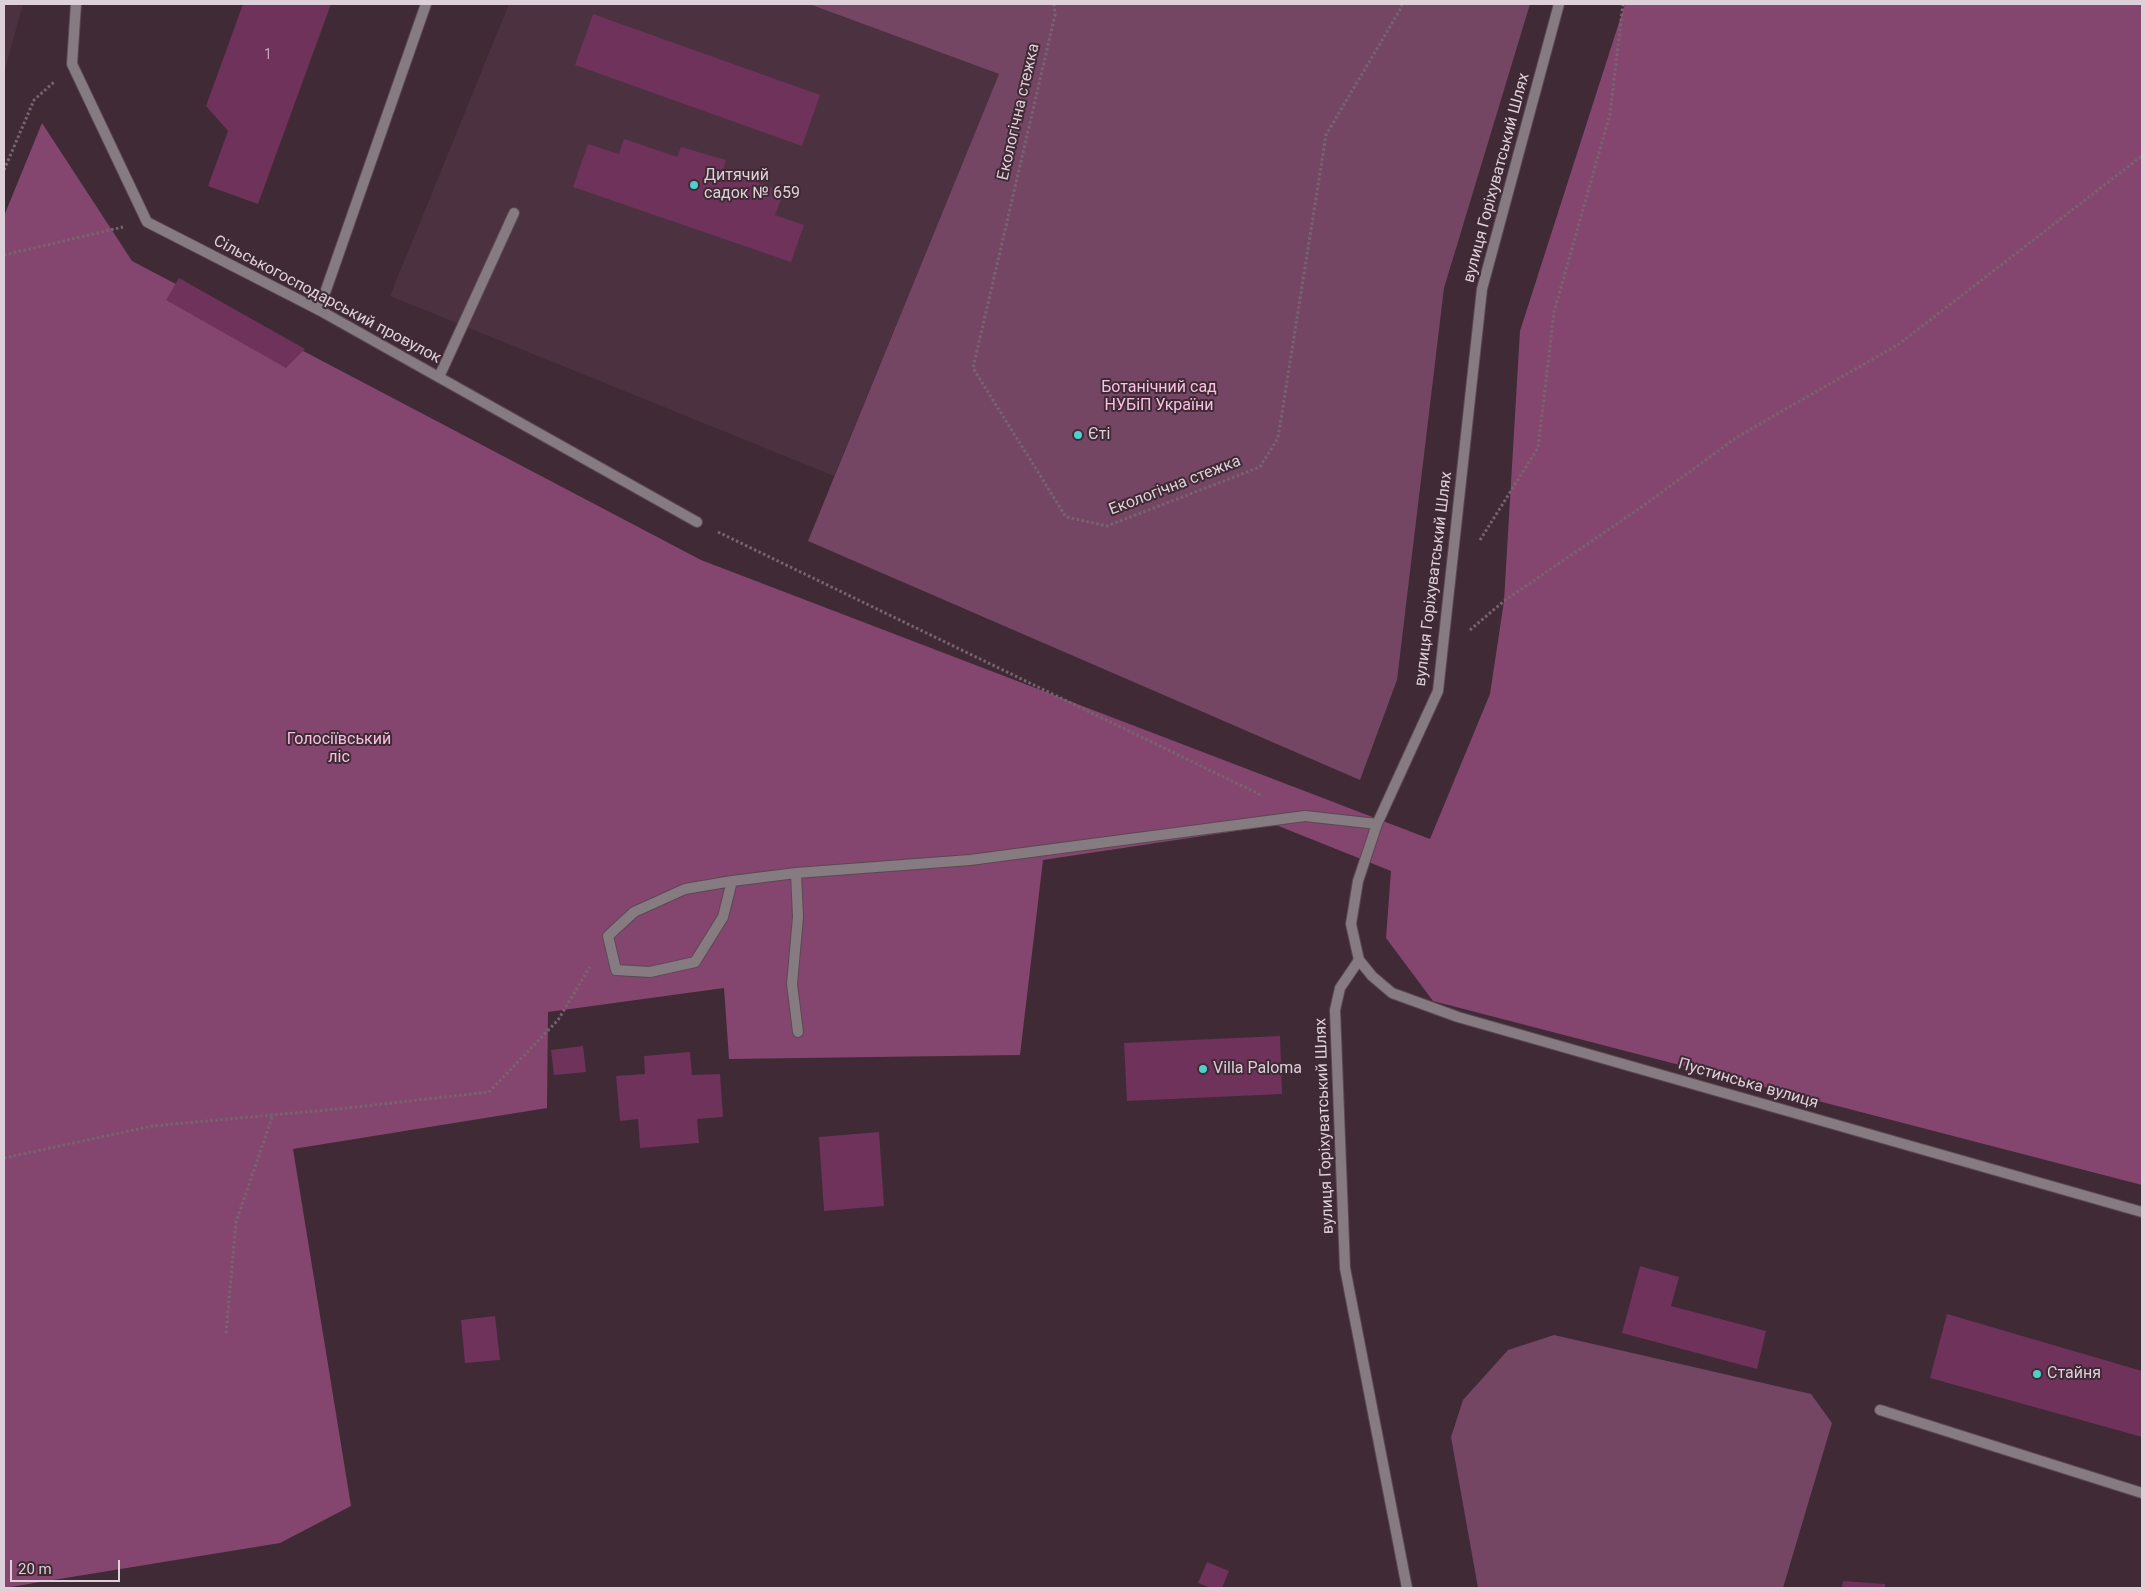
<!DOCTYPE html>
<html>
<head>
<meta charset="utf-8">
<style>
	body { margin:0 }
	#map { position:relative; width:2146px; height:1592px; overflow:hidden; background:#3f2a36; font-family:Roboto,sans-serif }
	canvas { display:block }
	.frame { position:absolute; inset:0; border:5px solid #ded0d8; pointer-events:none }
	.scale { position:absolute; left:10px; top:1560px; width:110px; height:22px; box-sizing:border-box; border:2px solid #ded0d8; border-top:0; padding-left:6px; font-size:15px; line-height:18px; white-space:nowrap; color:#ded0d8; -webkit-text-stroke:4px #3f2a36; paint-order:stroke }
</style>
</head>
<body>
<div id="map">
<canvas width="2146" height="1592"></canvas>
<div class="frame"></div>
<div class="scale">20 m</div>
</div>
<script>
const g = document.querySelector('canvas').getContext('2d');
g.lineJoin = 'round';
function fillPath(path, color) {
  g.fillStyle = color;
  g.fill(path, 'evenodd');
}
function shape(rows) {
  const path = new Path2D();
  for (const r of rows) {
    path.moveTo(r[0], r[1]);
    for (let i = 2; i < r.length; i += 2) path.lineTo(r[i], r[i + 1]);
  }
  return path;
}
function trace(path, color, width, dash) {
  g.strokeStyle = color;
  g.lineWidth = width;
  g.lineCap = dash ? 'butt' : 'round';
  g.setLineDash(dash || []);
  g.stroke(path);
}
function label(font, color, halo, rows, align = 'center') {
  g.font = font + ' Roboto,sans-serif';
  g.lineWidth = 4;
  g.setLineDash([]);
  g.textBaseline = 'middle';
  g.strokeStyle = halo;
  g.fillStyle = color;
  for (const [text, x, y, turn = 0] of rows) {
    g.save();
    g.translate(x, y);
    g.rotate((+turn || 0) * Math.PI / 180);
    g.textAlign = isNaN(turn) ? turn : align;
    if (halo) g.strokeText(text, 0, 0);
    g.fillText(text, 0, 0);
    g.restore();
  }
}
const built = shape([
	[4,4,23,4,4,73],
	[509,4,809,4,999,74,834,476,390,296]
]);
const green = shape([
	[809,4,1530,4,1444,288,1397,680,1360,780,808,541,999,74],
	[1554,1335,1811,1394,1832,1423,1783,1588,1478,1588,1451,1437,1463,1400,1508,1350]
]);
const forest = shape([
	[1625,4,2142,4,2142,1185,1433,1001,1386,938,1391,871,1276,825,1043,860,1020,1055,729,1059,724,988,548,1012,547,1108,293,1149,351,1506,280,1543,4,1588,4,216,42,123,132,261,701,560,1430,839,1490,694,1504,601,1520,331]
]);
const building = shape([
	[243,4,331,4,258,204,208,186,228,131,206,106],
	[593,14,820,95,802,146,575,65],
	[624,139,677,157,681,147,726,160,723,170,784,192,775,215,804,225,791,262,573,187,588,144,619,154],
	[179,278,305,349,286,368,166,300],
	[1280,1036,1282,1094,1127,1101,1124,1043],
	[583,1046,586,1072,554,1075,551,1050],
	[690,1052,692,1075,720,1074,723,1117,697,1119,699,1143,640,1148,638,1119,620,1121,616,1076,645,1074,644,1056],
	[879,1132,884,1206,824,1211,819,1137],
	[1640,1266,1679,1277,1671,1306,1766,1331,1757,1369,1622,1333],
	[1947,1314,2142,1371,2142,1437,1930,1378],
	[495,1316,500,1360,465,1363,461,1320],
	[1207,1562,1229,1571,1222,1588,1211,1588,1198,1583],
	[1843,1581,1885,1584,1885,1588,1842,1588]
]);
const path = shape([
	[1054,4,1055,15,973,368,1066,517,1107,526,1260,467,1278,438,1326,135,1401,8,1402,4],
	[4,170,34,100,54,82],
	[4,255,123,227],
	[718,532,1263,796],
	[1480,540,1538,448,1554,312,1610,114,1623,4],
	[1470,630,1504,601,1643,506,1737,437,1899,344,2142,156],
	[4,1158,152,1126,338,1109,489,1092,558,1020,590,967],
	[226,1333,236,1222,273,1115]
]);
const service = shape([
	[426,4,319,310,697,522],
	[439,377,514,213],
	[796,873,798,917,792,984,798,1032],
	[732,881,723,917,695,962,650,972,616,970,608,936,634,912,685,889,732,881,796,873,970,860,1305,816,1377,824],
	[1359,960,1340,988,1335,1010,1345,1268,1407,1588],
	[1880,1410,2142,1493]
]);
const minor = shape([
	[76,4,72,64,147,222,319,310],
	[1559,4,1482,289,1438,691,1377,824,1358,881,1351,924,1359,960,1372,976,1392,993,1458,1017,2142,1212]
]);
const markers = [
	[694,185,5,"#53cdca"],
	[1078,435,5,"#53cdca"],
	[1203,1069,5,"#53cdca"],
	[2037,1374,5,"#53cdca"]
];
const numberNames = [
	["1",268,55]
];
const streetNames = [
	["Екологічна стежка",1019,112,-77],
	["вулиця Горіхуватський Шлях",1497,178,-75],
	["Сільськогосподарський провулок",327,300,28],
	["Екологічна стежка",1175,486,-21],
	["вулиця Горіхуватський Шлях",1434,579,-83],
	["Пустинська вулиця",1748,1084,16],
	["вулиця Горіхуватський Шлях",1325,1126,-92]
];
const poiNames = [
	["Дитячий",704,176],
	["садок № 659",704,194],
	["Єті",1088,435],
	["Villa Paloma",1213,1069],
	["Стайня",2047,1374]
];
const parkNames = [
	["Ботанічний сад",1159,388],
	["НУБіП України",1159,406],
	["Голосіївський",339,740],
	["ліс",339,758]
];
fillPath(built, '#4c3141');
fillPath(green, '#744663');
fillPath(forest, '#84466e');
fillPath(building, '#6f325a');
trace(service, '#5c4853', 12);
trace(minor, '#5c4853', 12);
trace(path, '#77646f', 3, [2.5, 2.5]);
trace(service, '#867b81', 10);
trace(minor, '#867b81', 10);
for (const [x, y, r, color] of markers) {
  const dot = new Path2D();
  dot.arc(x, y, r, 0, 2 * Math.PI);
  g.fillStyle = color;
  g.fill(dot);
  trace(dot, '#3f2a36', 2);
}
label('14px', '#c2a8b8', null, numberNames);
label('16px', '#ded0d8', '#3f2a36', streetNames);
label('16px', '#ded0d8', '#3f2a36', poiNames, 'left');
label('16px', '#f9c0e2', '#3f2a36', parkNames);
</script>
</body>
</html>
